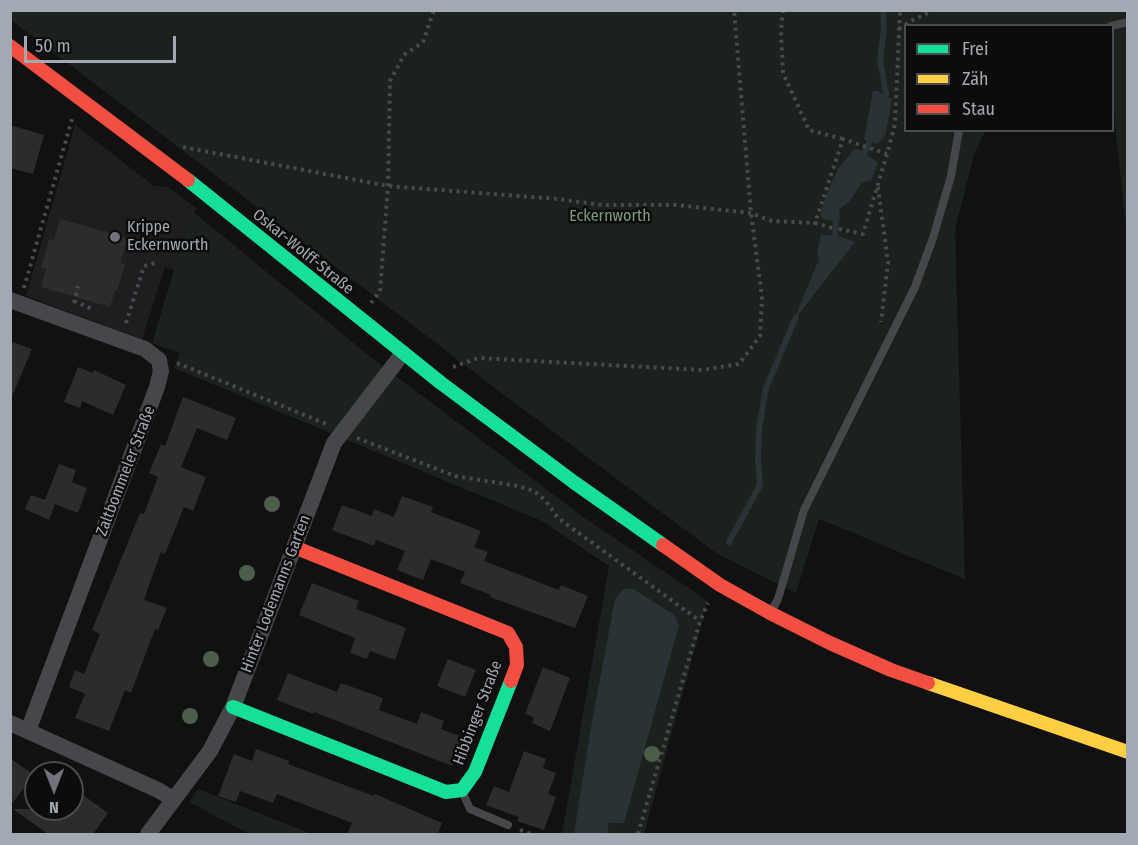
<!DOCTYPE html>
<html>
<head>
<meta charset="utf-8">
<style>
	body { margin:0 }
	#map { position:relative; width:1138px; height:845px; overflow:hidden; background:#111112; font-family:"Fira Sans Condensed",sans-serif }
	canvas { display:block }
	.frame { position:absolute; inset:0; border:12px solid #a3a9b2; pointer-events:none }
	.legend { position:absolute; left:904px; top:24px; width:210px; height:108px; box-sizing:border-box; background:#0c0c0d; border:2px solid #484b4f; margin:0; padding:8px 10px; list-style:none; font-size:18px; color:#a3a9b2 }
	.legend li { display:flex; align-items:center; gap:12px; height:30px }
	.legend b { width:30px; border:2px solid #484b4f }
	.north { position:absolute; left:24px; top:761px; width:60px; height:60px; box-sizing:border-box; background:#0c0c0d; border:2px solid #484b4f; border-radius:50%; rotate:180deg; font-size:16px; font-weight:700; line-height:24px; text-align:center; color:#a3a9b2 }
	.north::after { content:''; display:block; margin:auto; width:21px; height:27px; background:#70747a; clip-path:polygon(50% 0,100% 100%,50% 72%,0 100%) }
	.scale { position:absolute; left:24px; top:36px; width:152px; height:27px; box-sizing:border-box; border:3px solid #a3a9b2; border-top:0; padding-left:8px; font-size:18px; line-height:21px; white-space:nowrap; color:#a3a9b2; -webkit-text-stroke:4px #0c0c0d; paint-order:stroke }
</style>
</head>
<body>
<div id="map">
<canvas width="1138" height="845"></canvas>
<div class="frame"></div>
<ul class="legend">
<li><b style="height:8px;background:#16e098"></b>Frei</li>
<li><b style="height:8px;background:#ffcf43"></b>Zäh</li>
<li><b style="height:8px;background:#f24e42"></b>Stau</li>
</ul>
<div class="north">N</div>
<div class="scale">50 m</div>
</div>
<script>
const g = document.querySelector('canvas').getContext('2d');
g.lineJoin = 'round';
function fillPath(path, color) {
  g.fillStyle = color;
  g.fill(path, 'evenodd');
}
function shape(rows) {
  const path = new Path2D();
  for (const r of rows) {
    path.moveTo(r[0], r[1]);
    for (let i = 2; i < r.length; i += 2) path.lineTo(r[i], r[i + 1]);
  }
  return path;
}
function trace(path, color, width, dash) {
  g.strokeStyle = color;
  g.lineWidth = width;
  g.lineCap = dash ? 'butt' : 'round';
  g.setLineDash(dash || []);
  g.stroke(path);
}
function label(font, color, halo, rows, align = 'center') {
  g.font = font + ' "Fira Sans Condensed",sans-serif';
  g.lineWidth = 5;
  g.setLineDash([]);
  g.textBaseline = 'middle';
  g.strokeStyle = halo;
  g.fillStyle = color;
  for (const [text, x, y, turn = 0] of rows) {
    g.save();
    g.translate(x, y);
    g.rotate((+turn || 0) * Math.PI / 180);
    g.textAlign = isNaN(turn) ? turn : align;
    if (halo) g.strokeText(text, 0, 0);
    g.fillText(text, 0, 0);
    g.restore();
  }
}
const built = shape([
	[75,125,154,186,168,187,196,208,177,271,165,267,142,339,26,296]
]);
const green = shape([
	[10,11,1127,11,1127,238,1113,105,1112,26,906,26,906,130,985,131,974,155,955,229,965,579,819,519,796,593,716,553,499,391,11,20],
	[886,94,892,99,886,134,878,143,865,140],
	[838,169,862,183,849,202,839,210,839,222],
	[855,242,795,320,819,259],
	[192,211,377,362,586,519,708,601,644,834,562,834,609,566,542,521,174,368,180,353,152,343],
	[198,789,312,834,250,834,189,802]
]);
const water = shape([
	[873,91,878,91,892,99,886,134,878,144,864,140],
	[855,148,865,153,878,163,871,180,862,183,849,202,839,210,840,222,823,219,820,215,827,193,838,169],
	[821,235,835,235,855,242,793,322,819,259,817,253],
	[623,589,634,589,674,615,679,625,624,823,609,823,607,834,574,834,590,733,615,599]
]);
const stream = shape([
	[883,10,884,29,880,59,886,94,884,102],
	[862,158,873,134],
	[833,240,835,235,836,215],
	[729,542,760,485,758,458,759,429,766,388,796,317]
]);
const building = shape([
	[10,125,44,135,33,174,10,168],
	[60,219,128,238,120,263,125,264,117,291,115,290,110,307,41,287,46,269,41,268,49,239,54,240],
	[10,341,32,349,11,399,10,399],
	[78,367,93,373,94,370,126,385,113,415,82,401,80,408,64,402],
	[183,397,236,418,227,440,197,428,181,467,206,477,193,511,184,507,165,554,161,552,149,585,144,600,167,608,158,630,155,629,131,693,125,690,109,731,75,718,85,694,69,687,75,670,84,674,100,634,92,630,140,513,144,514,158,477,149,473,161,444,165,446],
	[59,464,76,470,72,482,87,488,78,513,55,504,49,520,25,509,31,495,45,500],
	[402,496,433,507,431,512,481,531,474,547,488,552,484,561,559,590,561,585,588,596,575,628,490,597,491,595,460,583,465,572,431,559,423,580,397,570,405,551,376,540,374,546,332,530,342,505,372,516,374,509,394,517],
	[312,583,359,601,356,609,406,628,395,660,370,651,367,659,350,653,355,638,299,615],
	[448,659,476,670,465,697,437,686],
	[543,667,570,678,550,731,532,723,534,717,525,714],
	[288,673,337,692,341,683,383,698,379,710,417,724,421,712,444,721,441,729,463,737,452,766,314,712,313,714,277,700],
	[256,749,289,761,288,764,374,796,375,794,442,823,438,834,347,834,352,823,277,794,273,803,240,791,236,802,218,796,234,754,252,761],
	[524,751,546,759,543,768,556,773,548,794,556,797,544,830,517,821,519,817,486,805,494,786,509,792],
	[10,758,34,775,10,806],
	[72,787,108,813,93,834,48,834,13,809,72,809]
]);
const path = shape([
	[783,10,781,31,783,73,809,130,843,139],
	[899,29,913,20,934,10],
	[183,147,388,186,558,199,602,205,676,205,751,213,772,221,815,223],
	[878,187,888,263,881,322],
	[832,228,815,223,843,139,887,154],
	[839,229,863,234,887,154,895,124,900,10],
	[24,288,72,119],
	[74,301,92,309],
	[74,303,78,286],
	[371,303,380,291,388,186,390,81,404,55,423,42,434,10],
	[126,323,144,266,155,263],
	[177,363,329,425],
	[453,367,478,358,702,370,739,364,760,336,762,297,751,213,734,10],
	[357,438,455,476,518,486,534,491,545,500,558,518,700,621],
	[520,830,531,834],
	[638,834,700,621,708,603]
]);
const lane = shape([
	[1111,26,1128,22],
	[772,610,778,599,804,510,915,287,933,238,951,176,959,130],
	[463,793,470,809,508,825]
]);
const street = shape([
	[10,300,145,349,159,360,161,371,157,387,28,731],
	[10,723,158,790,173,799],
	[148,834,210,751,233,707,334,443,403,353]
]);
const fast = shape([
	[188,180,441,383,575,483,663,545],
	[233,707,446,792,462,790,475,772,511,681]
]);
const slow = shape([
	[928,683,1128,752]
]);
const jam = shape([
	[10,46,188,180],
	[663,545,720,585,770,613,830,643,891,670,928,683],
	[294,547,508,633,516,647,517,665,511,681]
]);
const trees = [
	[272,504],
	[247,573],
	[211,659],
	[190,716],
	[652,754]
];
const markers = [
	[115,237,6,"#70747a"]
];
const parkNames = [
	["Eckernworth",610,217]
];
const poiNames = [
	["Krippe",127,228],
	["Eckernworth",127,246]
];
const streetNames = [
	["Oskar-Wolff-Straße",303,252,39],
	["Zaltbommeler Straße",126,471,-69],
	["Hinter Lodemanns Garten",276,594,-69],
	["Hibbinger Straße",478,713,-69]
];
fillPath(built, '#1e1e20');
fillPath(green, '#1b211c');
fillPath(water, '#293235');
trace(stream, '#293235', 6);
fillPath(building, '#2c2c2d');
trace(path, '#47494c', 4, [3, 4.5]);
trace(lane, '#46474a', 8);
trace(street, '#46474a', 16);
trace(fast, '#16e098', 14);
trace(slow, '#ffcf43', 14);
trace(jam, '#f24e42', 14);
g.fillStyle = '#4c5d4b';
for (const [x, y] of trees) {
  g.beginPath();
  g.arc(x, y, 8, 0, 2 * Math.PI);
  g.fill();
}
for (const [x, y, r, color] of markers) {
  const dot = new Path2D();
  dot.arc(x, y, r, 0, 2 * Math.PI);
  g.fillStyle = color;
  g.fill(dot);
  trace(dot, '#0c0c0d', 2);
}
label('16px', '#7d9c7a', '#0c0c0d', parkNames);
label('16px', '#a3a9b2', '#0c0c0d', poiNames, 'left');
label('16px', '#a3a9b2', '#0c0c0d', streetNames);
</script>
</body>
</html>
